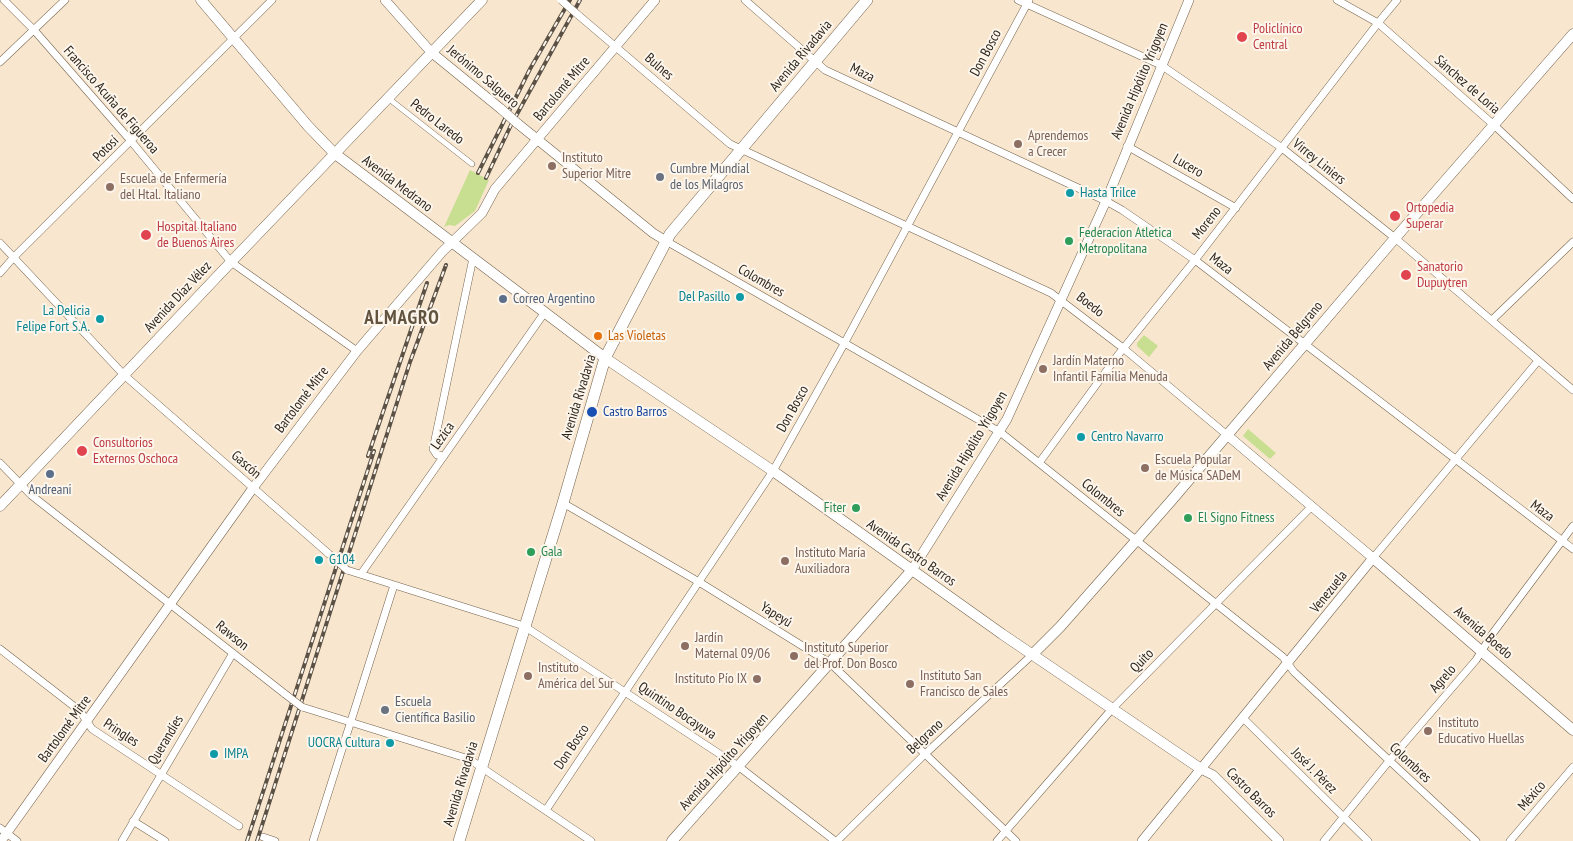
<!DOCTYPE html>
<html>
<head>
<meta charset="utf-8">
<style>
	body { margin:0 }
	canvas { display:block; background:#f9e6ce }
</style>
</head>
<body>
<canvas width="1573" height="841"></canvas>
<script>
const g = document.querySelector('canvas').getContext('2d');
g.lineJoin = 'round';
function fillPath(path, color) {
  g.fillStyle = color;
  g.fill(path, 'evenodd');
}
function shape(rows) {
  const path = new Path2D();
  for (const r of rows) {
    path.moveTo(r[0], r[1]);
    for (let i = 2; i < r.length; i += 2) path.lineTo(r[i], r[i + 1]);
  }
  return path;
}
function trace(path, color, width, dash) {
  g.strokeStyle = color;
  g.lineWidth = width;
  g.lineCap = dash ? 'butt' : 'round';
  g.setLineDash(dash || []);
  g.stroke(path);
}
function label(font, color, halo, rows, align = 'center') {
  g.font = font + ' "PT Sans Narrow",sans-serif';
  g.lineWidth = 4;
  g.setLineDash([]);
  g.textBaseline = 'middle';
  g.strokeStyle = halo;
  g.fillStyle = color;
  for (const [text, x, y, turn = 0] of rows) {
    g.save();
    g.translate(x, y);
    g.rotate((+turn || 0) * Math.PI / 180);
    g.textAlign = isNaN(turn) ? turn : align;
    if (halo) g.strokeText(text, 0, 0);
    g.fillText(text, 0, 0);
    g.restore();
  }
}
const green = shape([
	[470,170,489,180,475,211,455,226,449,225,444,227],
	[1144,335,1158,346,1149,357,1137,346,1137,343],
	[1248,429,1276,453,1270,459,1243,436]
]);
const pedestrian = shape([
	[388,98,472,164]
]);
const minor = shape([
	[4,0,34,30,131,141,231,262,357,351],
	[745,0,825,70,1106,201,1122,210,1195,260,1573,549],
	[1018,0,1161,65,1282,148,1395,238,1573,390],
	[1337,0,1378,23,1495,126,1573,199],
	[577,14,730,144,1051,293,1123,348,1227,435],
	[0,62,65,0],
	[1127,146,1236,208],
	[666,241,1000,432,1283,657,1294,672,1476,841],
	[0,243,124,375,329,554],
	[0,273,13,258,272,0],
	[1492,320,1573,242],
	[444,456,437,455,433,449,473,258],
	[0,463,31,495,285,694],
	[1039,463,1118,355,1195,260,1378,23,1397,0],
	[563,503,699,582,830,663,1016,841],
	[1373,558,1538,361],
	[347,570,524,626,738,766,835,841],
	[361,574,545,312],
	[0,649,80,711,92,729,239,826],
	[302,707,469,759,591,841],
	[1243,718,1368,841],
	[546,810,773,471,844,344,1029,0],
	[133,821,165,841],
	[0,828,17,841],
	[263,837,275,841],
	[122,841,233,653],
	[313,841,394,585],
	[837,841,925,754,1032,655],
	[997,841,1112,709,1312,506],
	[1324,841,1389,761,1476,660,1493,633,1573,526],
	[1510,841,1573,767]
]);
const tertiary = shape([
	[385,0,431,52,501,109],
	[517,123,653,233,666,241],
	[912,570,1007,419,1106,201,1189,0],
	[1201,769,1213,775,1279,841],
	[1,841,253,488,357,351,442,252,482,213,495,189,655,0],
	[1142,841,1373,558,1227,435]
]);
const secondary = shape([
	[201,0,308,126,334,153,605,358,773,471,1002,634,1201,769],
	[0,506,231,262,482,0],
	[1373,558,1573,730],
	[1032,655,1060,627,1171,501,1390,244,1573,34],
	[672,841,912,570]
]);
const primary = shape([
	[459,841,563,503,605,358,670,234,867,0]
]);
const rail = shape([
	[478,173,530,69,570,0],
	[486,178,511,125,580,0],
	[368,456,427,283],
	[247,841,374,451],
	[257,841,410,362,446,265]
]);
const minorBridge = shape([
	[561,0,577,14],
	[329,554,347,570],
	[285,694,302,707]
]);
const tertiaryBridge = shape([
	[501,109,517,123]
]);
const markers = [
	[1242,37,6,"#e0444e"],
	[1018,144,5,"#8d6e63"],
	[552,166,5,"#8d6e63"],
	[660,177,5,"#6b7280"],
	[110,187,5,"#8d6e63"],
	[1070,193,5,"#0f9aa8"],
	[1395,216,6,"#e0444e"],
	[146,235,6,"#e0444e"],
	[1069,241,5,"#2e9e5b"],
	[1406,275,6,"#e0444e"],
	[740,297,5,"#0f9aa8"],
	[503,299,5,"#5c6f8a"],
	[100,319,5,"#0f9aa8"],
	[598,336,5,"#e8710a"],
	[1043,369,5,"#8d6e63"],
	[592,412,6,"#1a4fb4"],
	[1081,437,5,"#0f9aa8"],
	[82,451,6,"#e0444e"],
	[1145,468,5,"#8d6e63"],
	[50,474,5,"#5c6f8a"],
	[856,508,5,"#2e9e5b"],
	[1188,518,5,"#2e9e5b"],
	[531,552,5,"#2e9e5b"],
	[319,560,5,"#0f9aa8"],
	[785,561,5,"#8d6e63"],
	[685,646,5,"#8d6e63"],
	[794,656,5,"#8d6e63"],
	[528,676,5,"#8d6e63"],
	[757,679,5,"#8d6e63"],
	[910,684,5,"#8d6e63"],
	[385,710,5,"#6b7280"],
	[1428,731,5,"#8d6e63"],
	[390,743,5,"#0f9aa8"],
	[214,754,5,"#0f9aa8"]
];
const healthNames = [
	["Policlínico",1253,29],
	["Central",1253,45],
	["Ortopedia",1406,208],
	["Superar",1406,224],
	["Hospital Italiano",157,227],
	["de Buenos Aires",157,243],
	["Sanatorio",1417,267],
	["Dupuytren",1417,283],
	["Consultorios",93,443],
	["Externos Oschoca",93,459]
];
const streetNames = [
	["Don Bosco",986,53,-62],
	["Avenida Rivadavia",801,56,-50],
	["Bulnes",659,67,41],
	["Maza",862,73,26],
	["Jerónimo Salguero",483,77,40],
	["Avenida Hipólito Yrigoyen",1140,81,-67],
	["Sánchez de Loria",1467,85,41],
	["Bartolomé Mitre",562,89,-50],
	["Francisco Acuña de Figueroa",111,100,49],
	["Pedro Laredo",437,122,38],
	["Potosí",106,149,-45],
	["Virrey Liniers",1319,162,39],
	["Lucero",1188,166,30],
	["Avenida Medrano",397,184,37],
	["Moreno",1207,223,-52],
	["Maza",1221,264,38],
	["Colombres",761,281,30],
	["Avenida Díaz Vélez",178,297,-47],
	["Boedo",1090,305,38],
	["Avenida Belgrano",1293,336,-50],
	["Avenida Rivadavia",579,397,-73],
	["Bartolomé Mitre",302,400,-53],
	["Don Bosco",793,409,-61],
	["Lezica",443,436,-55],
	["Avenida Hipólito Yrigoyen",972,446,-59],
	["Gascón",246,465,41],
	["Colombres",1103,498,39],
	["Maza",1542,511,37],
	["Avenida Castro Barros",911,553,35],
	["Venezuela",1329,592,-51],
	["Yapeyú",776,615,32],
	["Avenida Boedo",1483,633,41],
	["Rawson",232,636,39],
	["Quito",1142,661,-46],
	["Agrelo",1443,679,-49],
	["Quintino Bocayuva",677,711,34],
	["Bartolomé Mitre",65,729,-54],
	["Pringles",121,733,33],
	["Belgrano",925,737,-43],
	["Querandíes",166,740,-59],
	["Don Bosco",572,747,-56],
	["Avenida Hipólito Yrigoyen",724,762,-48],
	["Colombres",1410,763,43],
	["José J. Pérez",1314,771,45],
	["Avenida Rivadavia",461,784,-73],
	["Castro Barros",1251,793,45],
	["México",1532,796,-50]
];
const educationNames = [
	["Aprendemos",1028,136],
	["a Crecer",1028,152],
	["Instituto",562,158],
	["Superior Mitre",562,174],
	["Escuela de Enfermería",120,179],
	["del Htal. Italiano",120,195],
	["Jardín Materno",1053,361],
	["Infantil Familia Menuda",1053,377],
	["Escuela Popular",1155,460],
	["de Música SADeM",1155,476],
	["Instituto María",795,553],
	["Auxiliadora",795,569],
	["Jardín",695,638],
	["Maternal 09/06",695,654],
	["Instituto Superior",804,648],
	["del Prof. Don Bosco",804,664],
	["Instituto",538,668],
	["América del Sur",538,684],
	["Instituto San",920,676],
	["Francisco de Sales",920,692],
	["Instituto Pío IX",747,679,"right"],
	["Instituto",1438,723],
	["Educativo Huellas",1438,739]
];
const worshipNames = [
	["Cumbre Mundial",670,169],
	["de los Milagros",670,185],
	["Escuela",395,702],
	["Científica Basilio",395,718]
];
const cultureNames = [
	["Hasta Trilce",1080,193],
	["Del Pasillo",730,297,"right"],
	["La Delicia",90,311,"right"],
	["Felipe Fort S.A.",90,327,"right"],
	["Centro Navarro",1091,437],
	["G104",329,560],
	["UOCRA Cultura",380,743,"right"],
	["IMPA",224,754]
];
const leisureNames = [
	["Federacion Atletica",1079,233],
	["Metropolitana",1079,249],
	["Fiter",846,508,"right"],
	["El Signo Fitness",1198,518],
	["Gala",541,552]
];
const serviceNames = [
	["Correo Argentino",513,299],
	["Andreani",50,490,"center"]
];
const foodNames = [
	["Las Violetas",608,336]
];
const transitNames = [
	["Castro Barros",603,412]
];
const districtNames = [
	["ALMAGRO",402,319]
];
fillPath(green, '#c8df92');
trace(pedestrian, '#74644e', 6);
trace(minor, '#74644e', 8);
trace(tertiary, '#74644e', 10);
trace(secondary, '#74644e', 11);
trace(primary, '#74644e', 12);
trace(pedestrian, '#fff', 5);
trace(minor, '#fff', 7);
trace(tertiary, '#fff', 9);
trace(secondary, '#fff', 10);
trace(primary, '#fff', 11);
trace(rail, '#5b5145', 4);
trace(rail, '#fdf6ec', 2, [5.5]);
trace(minorBridge, '#74644e', 8, []);
trace(tertiaryBridge, '#74644e', 10, []);
trace(minorBridge, '#fff', 7);
trace(tertiaryBridge, '#fff', 9);
for (const [x, y, r, color] of markers) {
  const dot = new Path2D();
  dot.arc(x, y, r, 0, 2 * Math.PI);
  g.fillStyle = color;
  g.fill(dot);
  trace(dot, '#fdf6ec', 2);
}
label('14px', '#be3a42', '#fdf6ec', healthNames, 'left');
label('14px', '#2d261d', '#fdf6ec', streetNames);
label('14px', '#785e54', '#fdf6ec', educationNames, 'left');
label('14px', '#5b616d', '#fdf6ec', worshipNames, 'left');
label('14px', '#0d838f', '#fdf6ec', cultureNames, 'left');
label('14px', '#27864d', '#fdf6ec', leisureNames, 'left');
label('14px', '#4e5e75', '#fdf6ec', serviceNames, 'left');
label('14px', '#c56008', '#fdf6ec', foodNames, 'left');
label('14px', '#164399', '#fdf6ec', transitNames, 'left');
g.letterSpacing = '1px';
label('bold 19px', '#62533e', '#fdf6ec', districtNames);
g.letterSpacing = '0px';
</script>
</body>
</html>
